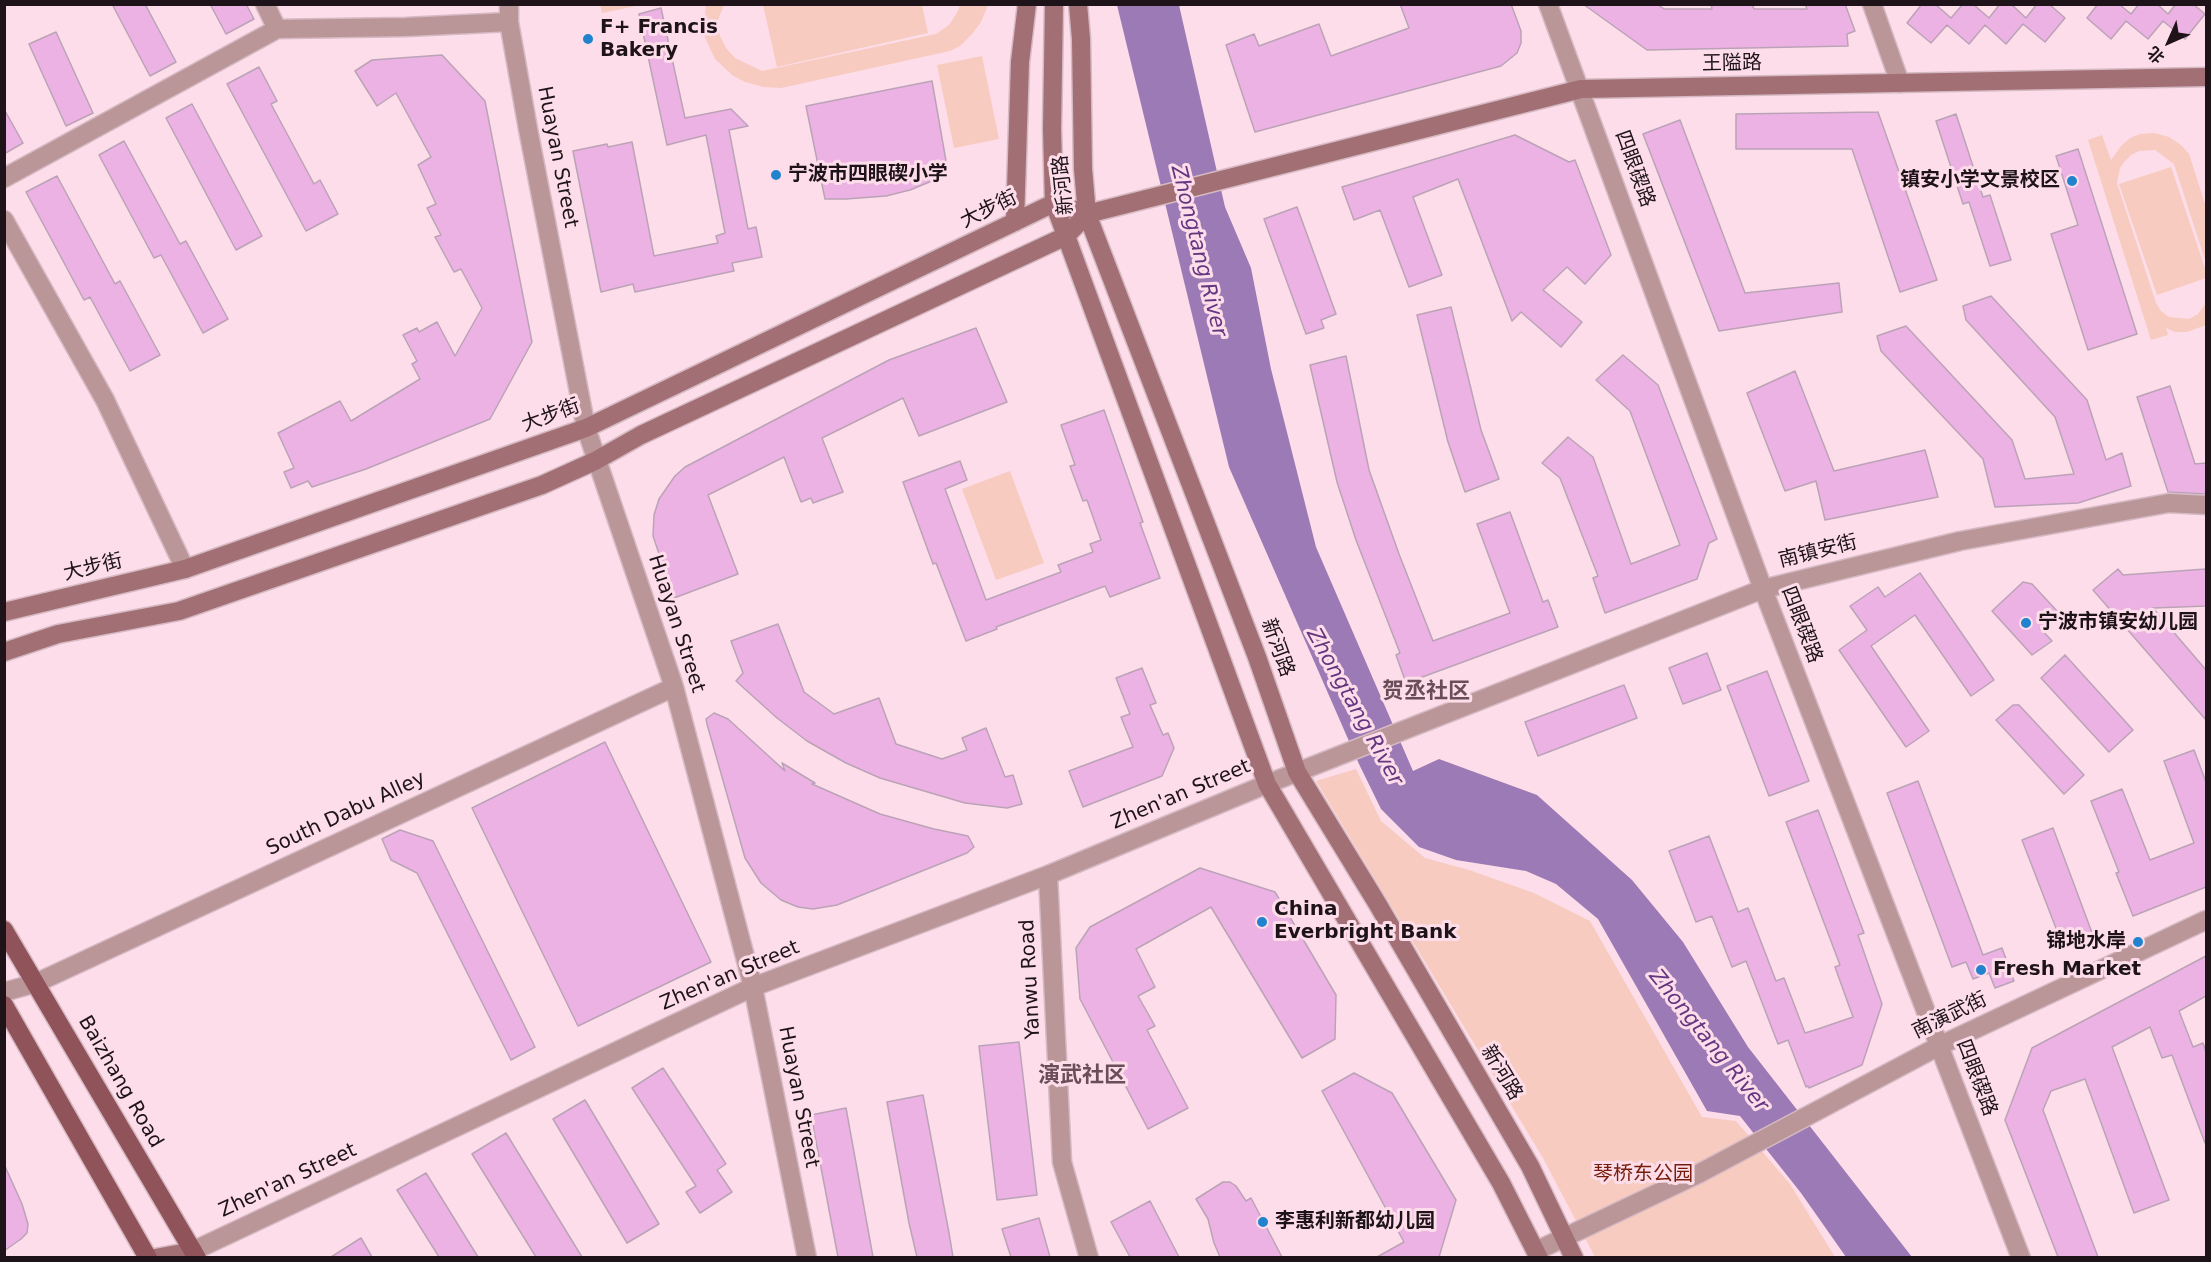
<!DOCTYPE html>
<html>
<head>
<meta charset="utf-8">
<style>
	body { margin:0 }
	#map { position:relative; width:2211px; height:1262px; overflow:hidden; background:#fddde9; font-family:"DejaVu Sans","Noto Sans SC",sans-serif }
	canvas { display:block }
	.frame { position:absolute; inset:0; border:6px solid #1e1318; pointer-events:none }
	.north { position:absolute; left:2139px; top:12px; width:60px; height:60px; -webkit-text-stroke:4px #fddde9; paint-order:stroke; rotate:225deg; font-size:16px; font-weight:700; line-height:24px; text-align:center; color:#1e1318 }
	.north::after { content:''; display:block; margin:auto; width:21px; height:27px; background:#1e1318; clip-path:polygon(50% 0,100% 100%,50% 72%,0 100%) }
</style>
</head>
<body>
<div id="map">
<canvas width="2211" height="1262"></canvas>
<div class="frame"></div>
<div class="north">北</div>
</div>
<script>
const g = document.querySelector('canvas').getContext('2d');
g.lineJoin = 'round';
function fillPath(path, color) {
  g.fillStyle = color;
  g.fill(path, 'evenodd');
}
function shape(rows) {
  const path = new Path2D();
  for (const r of rows) {
    path.moveTo(r[0], r[1]);
    for (let i = 2; i < r.length; i += 2) path.lineTo(r[i], r[i + 1]);
  }
  return path;
}
function trace(path, color, width, dash) {
  g.strokeStyle = color;
  g.lineWidth = width;
  g.lineCap = dash ? 'butt' : 'round';
  g.setLineDash(dash || []);
  g.stroke(path);
}
function label(font, color, halo, rows, align = 'center') {
  g.font = font + ' "DejaVu Sans","Noto Sans SC",sans-serif';
  g.lineWidth = 6;
  g.setLineDash([]);
  g.textBaseline = 'middle';
  g.strokeStyle = halo;
  g.fillStyle = color;
  for (const [text, x, y, turn = 0] of rows) {
    g.save();
    g.translate(x, y);
    g.rotate((+turn || 0) * Math.PI / 180);
    g.textAlign = isNaN(turn) ? turn : align;
    if (halo) g.strokeText(text, 0, 0);
    g.fillText(text, 0, 0);
    g.restore();
  }
}
const green = shape([
	[600,4,641,4,641,5,602,13],
	[706,5,724,5,717,22,720,36,726,48,735,58,762,71,936,34,949,25,958,11,960,5,988,5,981,22,972,34,960,46,950,51,781,88,764,87,745,82,732,75,715,59,703,33],
	[763,5,922,5,928,33,777,67],
	[982,56,999,139,954,148,937,65],
	[2154,133,2169,137,2181,145,2189,154,2206,207,2206,263,2174,164,2155,150,2139,151,2131,155,2125,161,2120,168,2117,183,2156,303,2161,311,2169,317,2189,319,2198,314,2206,303,2206,325,2187,332,2175,332,2166,328,2168,335,2151,340,2088,140,2102,135,2111,160,2121,146,2130,138,2140,134],
	[2171,167,2206,271,2206,278,2157,295,2119,184],
	[1010,471,1044,563,996,580,962,489],
	[1356,769,1381,821,1425,858,1469,870,1534,893,1590,921,1702,1117,1736,1121,1790,1184,1835,1257,1595,1257,1543,1158,1316,781]
]);
const water = shape([
	[1117,5,1179,5,1225,207,1251,268,1271,369,1316,547,1413,771,1439,759,1537,795,1632,880,1683,942,1748,1047,1912,1257,1846,1257,1801,1193,1740,1116,1707,1111,1598,919,1556,884,1526,871,1456,860,1419,847,1381,809,1359,764,1229,467]
]);
const building = shape([
	[112,4,145,4,176,62,150,76,112,4],
	[210,4,246,4,254,19,226,34,210,4],
	[1400,4,1511,4,1521,31,1521,43,1517,53,1501,66,1255,132,1226,45,1254,34,1259,46,1319,24,1331,56,1409,28,1400,4],
	[1583,4,1657,4,1664,9,1712,9,1711,4,1752,4,1754,9,1807,9,1805,4,1845,4,1855,31,1847,34,1848,46,1647,50,1583,4],
	[1922,4,1935,4,1951,18,1963,4,1973,4,1989,18,2000,4,2011,4,2026,18,2037,4,2049,4,2065,18,2045,42,2023,24,2006,44,1985,25,1969,44,1947,25,1931,43,1907,23,1922,4],
	[2098,4,2119,4,2131,14,2139,4,2157,4,2168,14,2176,4,2193,4,2205,14,2185,39,2163,21,2148,39,2126,21,2111,39,2087,18,2098,4],
	[661,8,685,118,731,109,748,126,729,130,748,229,756,227,762,257,732,263,734,271,635,292,633,284,601,292,573,151,607,144,608,147,632,142,654,256,718,243,716,236,725,233,706,135,667,145,639,14,661,8],
	[56,32,93,113,66,126,29,44,56,32],
	[442,55,485,101,532,342,490,419,366,469,312,487,308,481,291,488,284,472,294,468,278,433,340,401,351,421,420,379,412,364,417,361,403,335,417,328,419,332,437,322,455,356,482,308,461,269,454,272,435,237,441,235,427,208,436,204,418,165,431,157,396,93,377,106,355,71,372,60,442,55],
	[259,67,277,101,271,104,314,184,320,180,338,214,306,231,227,84,259,67],
	[932,81,946,161,941,162,944,176,910,190,886,196,846,199,825,199,806,106,932,81],
	[192,104,262,236,236,250,166,118,192,104],
	[4,109,23,143,4,154,4,109],
	[1878,112,1937,280,1900,292,1852,149,1736,149,1736,114,1878,112],
	[1956,114,1983,197,1990,195,2011,260,1990,266,1969,202,1963,204,1936,121,1956,114],
	[1680,120,1745,293,1839,283,1842,312,1719,331,1643,134,1680,120],
	[1515,135,1569,162,1575,160,1611,255,1585,284,1567,267,1543,290,1582,322,1561,347,1521,312,1512,321,1458,179,1413,197,1442,275,1409,287,1380,210,1354,220,1342,187,1515,135],
	[124,141,180,244,186,241,228,319,203,333,161,255,154,258,99,155,124,141],
	[2078,149,2137,334,2088,350,2051,234,2078,225,2056,156,2078,149],
	[57,176,115,284,120,281,160,355,130,371,90,297,84,300,26,192,57,176],
	[1297,207,1336,314,1321,320,1324,328,1306,334,1264,219,1297,207],
	[1991,296,2087,400,2106,460,2122,453,2131,486,2078,503,1995,507,1983,459,1881,351,1877,336,1906,326,2012,440,2025,479,2074,474,2055,417,1966,320,1963,306,1991,296],
	[1451,307,1481,430,1499,479,1465,492,1448,442,1417,315,1451,307],
	[976,328,1007,402,919,436,903,398,822,438,843,492,813,503,811,498,801,502,784,457,708,495,738,574,674,598,653,536,654,515,659,499,675,476,685,467,889,360,976,328],
	[1623,355,1658,385,1717,539,1709,543,1697,579,1605,613,1593,578,1598,576,1560,478,1542,463,1568,437,1593,457,1631,564,1680,545,1630,411,1596,380,1623,355],
	[1346,356,1369,470,1399,554,1433,641,1510,613,1477,524,1510,512,1543,602,1548,600,1558,627,1406,683,1396,655,1400,653,1356,540,1337,482,1310,365,1346,356],
	[1795,371,1834,471,1925,450,1938,497,1825,520,1816,481,1785,491,1747,393,1795,371],
	[2170,386,2195,464,2206,463,2206,494,2168,492,2137,397,2170,386],
	[1104,410,1143,522,1140,523,1160,578,1110,597,1105,586,996,627,997,629,966,641,936,563,933,564,903,482,960,461,967,480,945,489,986,600,1061,572,1058,565,1093,552,1090,544,1101,540,1087,500,1083,501,1070,466,1075,465,1061,425,1104,410],
	[2118,569,2123,575,2206,569,2206,606,2153,608,2206,670,2206,720,2093,590,2118,569],
	[1920,573,1994,680,1971,696,1915,615,1871,646,1929,731,1906,747,1839,650,1867,630,1850,606,1878,587,1885,597,1920,573],
	[2023,582,2032,584,2057,611,2040,628,2052,641,2032,655,1992,611,2023,582],
	[778,624,804,692,834,714,879,698,896,744,942,759,967,750,962,738,986,728,1005,777,1013,775,1022,804,1007,808,965,803,880,778,846,763,807,741,777,718,736,681,743,673,731,641,778,624],
	[1707,653,1721,690,1683,704,1669,668,1707,653],
	[2065,655,2133,730,2109,752,2041,678,2065,655],
	[1142,668,1156,703,1150,705,1163,735,1168,733,1174,748,1162,776,1083,807,1069,771,1133,747,1121,717,1130,714,1116,678,1142,668],
	[1767,671,1809,781,1769,796,1727,686,1767,671],
	[1624,685,1637,718,1538,756,1525,722,1624,685],
	[2013,705,2019,705,2084,775,2064,794,1996,720,2013,705],
	[714,713,728,719,785,771,782,763,815,783,812,784,880,814,934,829,968,836,974,847,967,853,837,905,813,909,798,907,781,900,761,883,745,858,707,724,706,719,714,713],
	[605,742,711,962,578,1026,472,808,605,742],
	[2194,750,2206,782,2206,887,2133,916,2116,873,2119,872,2091,801,2122,789,2150,860,2194,843,2164,761,2194,750],
	[1918,781,1983,955,2002,948,2014,981,1995,988,1989,973,1973,979,1966,962,1952,967,1887,793,1918,781],
	[1818,810,1864,933,1858,935,1882,1004,1862,1065,1809,1088,1808,1086,1806,1087,1788,1040,1778,1044,1746,961,1732,967,1712,916,1696,922,1669,851,1709,836,1738,912,1748,908,1776,981,1784,978,1805,1033,1818,1029,1853,1017,1835,967,1840,965,1786,822,1818,810],
	[2053,828,2094,938,2064,949,2022,840,2053,828],
	[400,830,433,841,535,1047,511,1060,417,873,391,860,382,839,400,830],
	[1200,868,1275,892,1336,995,1335,1039,1302,1058,1211,907,1136,949,1155,987,1138,996,1155,1026,1147,1030,1188,1108,1148,1129,1080,999,1076,948,1090,927,1200,868],
	[2206,956,2206,996,2179,1011,2193,1047,2203,1043,2206,1052,2206,1143,2205,1143,2172,1055,2162,1058,2150,1027,2112,1047,2169,1200,2134,1213,2085,1079,2051,1091,2043,1110,2098,1257,2058,1257,2005,1120,2032,1048,2206,956],
	[1019,1042,1037,1195,997,1200,979,1046,1019,1042],
	[663,1068,726,1164,717,1170,732,1192,700,1213,686,1192,696,1186,632,1088,663,1068],
	[1354,1073,1392,1093,1456,1200,1439,1257,1377,1257,1404,1242,1322,1091,1354,1073],
	[923,1095,949,1233,953,1257,917,1257,909,1223,887,1102,923,1095],
	[585,1100,659,1224,627,1243,553,1119,585,1100],
	[846,1108,873,1257,838,1257,811,1115,846,1108],
	[506,1133,582,1257,536,1257,472,1154,506,1133],
	[4,1164,22,1204,28,1224,27,1233,21,1239,4,1251,4,1164],
	[426,1173,478,1257,439,1257,397,1190,426,1173],
	[1223,1182,1230,1182,1236,1186,1246,1201,1251,1198,1282,1257,1220,1257,1214,1243,1208,1219,1196,1199,1223,1182],
	[1150,1201,1179,1257,1130,1257,1111,1222,1150,1201],
	[1039,1218,1050,1257,1011,1257,1002,1229,1039,1218],
	[361,1238,372,1257,331,1257,361,1238]
]);
const street = shape([
	[265,4,277,29],
	[509,4,509,22,528,129,586,428,674,687,753,987,807,1258],
	[1548,4,1763,589,2021,1258],
	[1872,4,1900,83],
	[4,178,277,29,406,27,509,22],
	[4,220,105,400,185,569],
	[1048,875,1062,1162,1089,1258],
	[4,992,36,983,674,687],
	[193,1251,753,987,1048,875,1267,784,1763,589,1960,541,2169,503,2206,505],
	[1536,1251,1700,1173,1939,1046,2206,920]
]);
const secondary = shape([
	[1054,4,1052,129,1054,203,1267,784,1501,1183,1539,1258],
	[1078,4,1081,39,1083,169,1087,214,1257,657,1297,772,1377,903,1530,1166,1574,1258],
	[1015,222,1020,62,1027,4],
	[4,612,185,569,586,428,1054,203,1087,214],
	[4,652,58,634,179,611,542,485,595,461,641,435,1066,236,1087,214,1581,89,2206,77],
	[155,1258,193,1251]
]);
const primary = shape([
	[4,930,197,1258],
	[4,1005,148,1258]
]);
const markers = [
	[588,39,6,"#2182ce"],
	[776,175,6,"#2182ce"],
	[2072,181,6,"#2182ce"],
	[2026,623,6,"#2182ce"],
	[1262,922,6,"#2182ce"],
	[2138,942,6,"#2182ce"],
	[1981,970,6,"#2182ce"],
	[1263,1222,6,"#2182ce"]
];
const poiNames = [
	["F+ Francis",600,28],
	["Bakery",600,51],
	["宁波市四眼碶小学",788,175],
	["镇安小学文景校区",2060,181,"right"],
	["宁波市镇安幼儿园",2038,623],
	["China",1274,910],
	["Everbright Bank",1274,933],
	["锦地水岸",2126,942,"right"],
	["Fresh Market",1993,970],
	["李惠利新都幼儿园",1275,1222]
];
const streetNames = [
	["王隘路",1732,64,-1],
	["Huayan Street",557,157,79],
	["四眼碶路",1634,169,70],
	["新河路",1064,185,-96],
	["大步街",989,210,-26],
	["大步街",551,416,-20],
	["南镇安街",1818,552,-14],
	["大步街",93,568,-13],
	["Huayan Street",676,624,72],
	["四眼碶路",1801,625,69],
	["新河路",1277,648,70],
	["Zhen'an Street",1181,795,-23],
	["South Dabu Alley",346,814,-25],
	["Zhen'an Street",730,976,-23],
	["Yanwu Road",1031,979,-93],
	["南演武街",1950,1016,-26],
	["新河路",1501,1073,59],
	["四眼碶路",1976,1078,69],
	["Baizhang Road",120,1082,60],
	["Huayan Street",798,1097,79],
	["Zhen'an Street",288,1181,-25]
];
const parkNames = [
	["琴桥东公园",1643,1175]
];
const waterNames = [
	["Zhongtang River",1198,251,76],
	["Zhongtang River",1354,707,61],
	["Zhongtang River",1708,1041,51]
];
const quarterNames = [
	["贺丞社区",1426,692],
	["演武社区",1082,1076]
];
fillPath(green, '#f7cbc0');
fillPath(water, '#9c7ab5');
fillPath(building, '#edb2e4');
trace(building, '#bba3b7', 1.5);
trace(street, '#d5b9c3', 21);
trace(secondary, '#d5b9c3', 21);
trace(primary, '#d5b9c3', 21);
trace(street, '#ba9699', 18);
trace(secondary, '#a26f74', 18);
trace(primary, '#90535a', 18);
for (const [x, y, r, color] of markers) {
  const dot = new Path2D();
  dot.arc(x, y, r, 0, 2 * Math.PI);
  g.fillStyle = color;
  g.fill(dot);
  trace(dot, '#fddde9', 2);
}
label('bold 20px', '#1e1318', '#fddde9', poiNames, 'left');
label('20px', '#1e1318', '#fddde9', streetNames);
label('20px', '#751d08', '#fddde9', parkNames);
label('italic 21px', '#633680', '#fddde9', waterNames);
label('bold 22px', '#694e59', '#fddde9', quarterNames);
</script>
</body>
</html>
